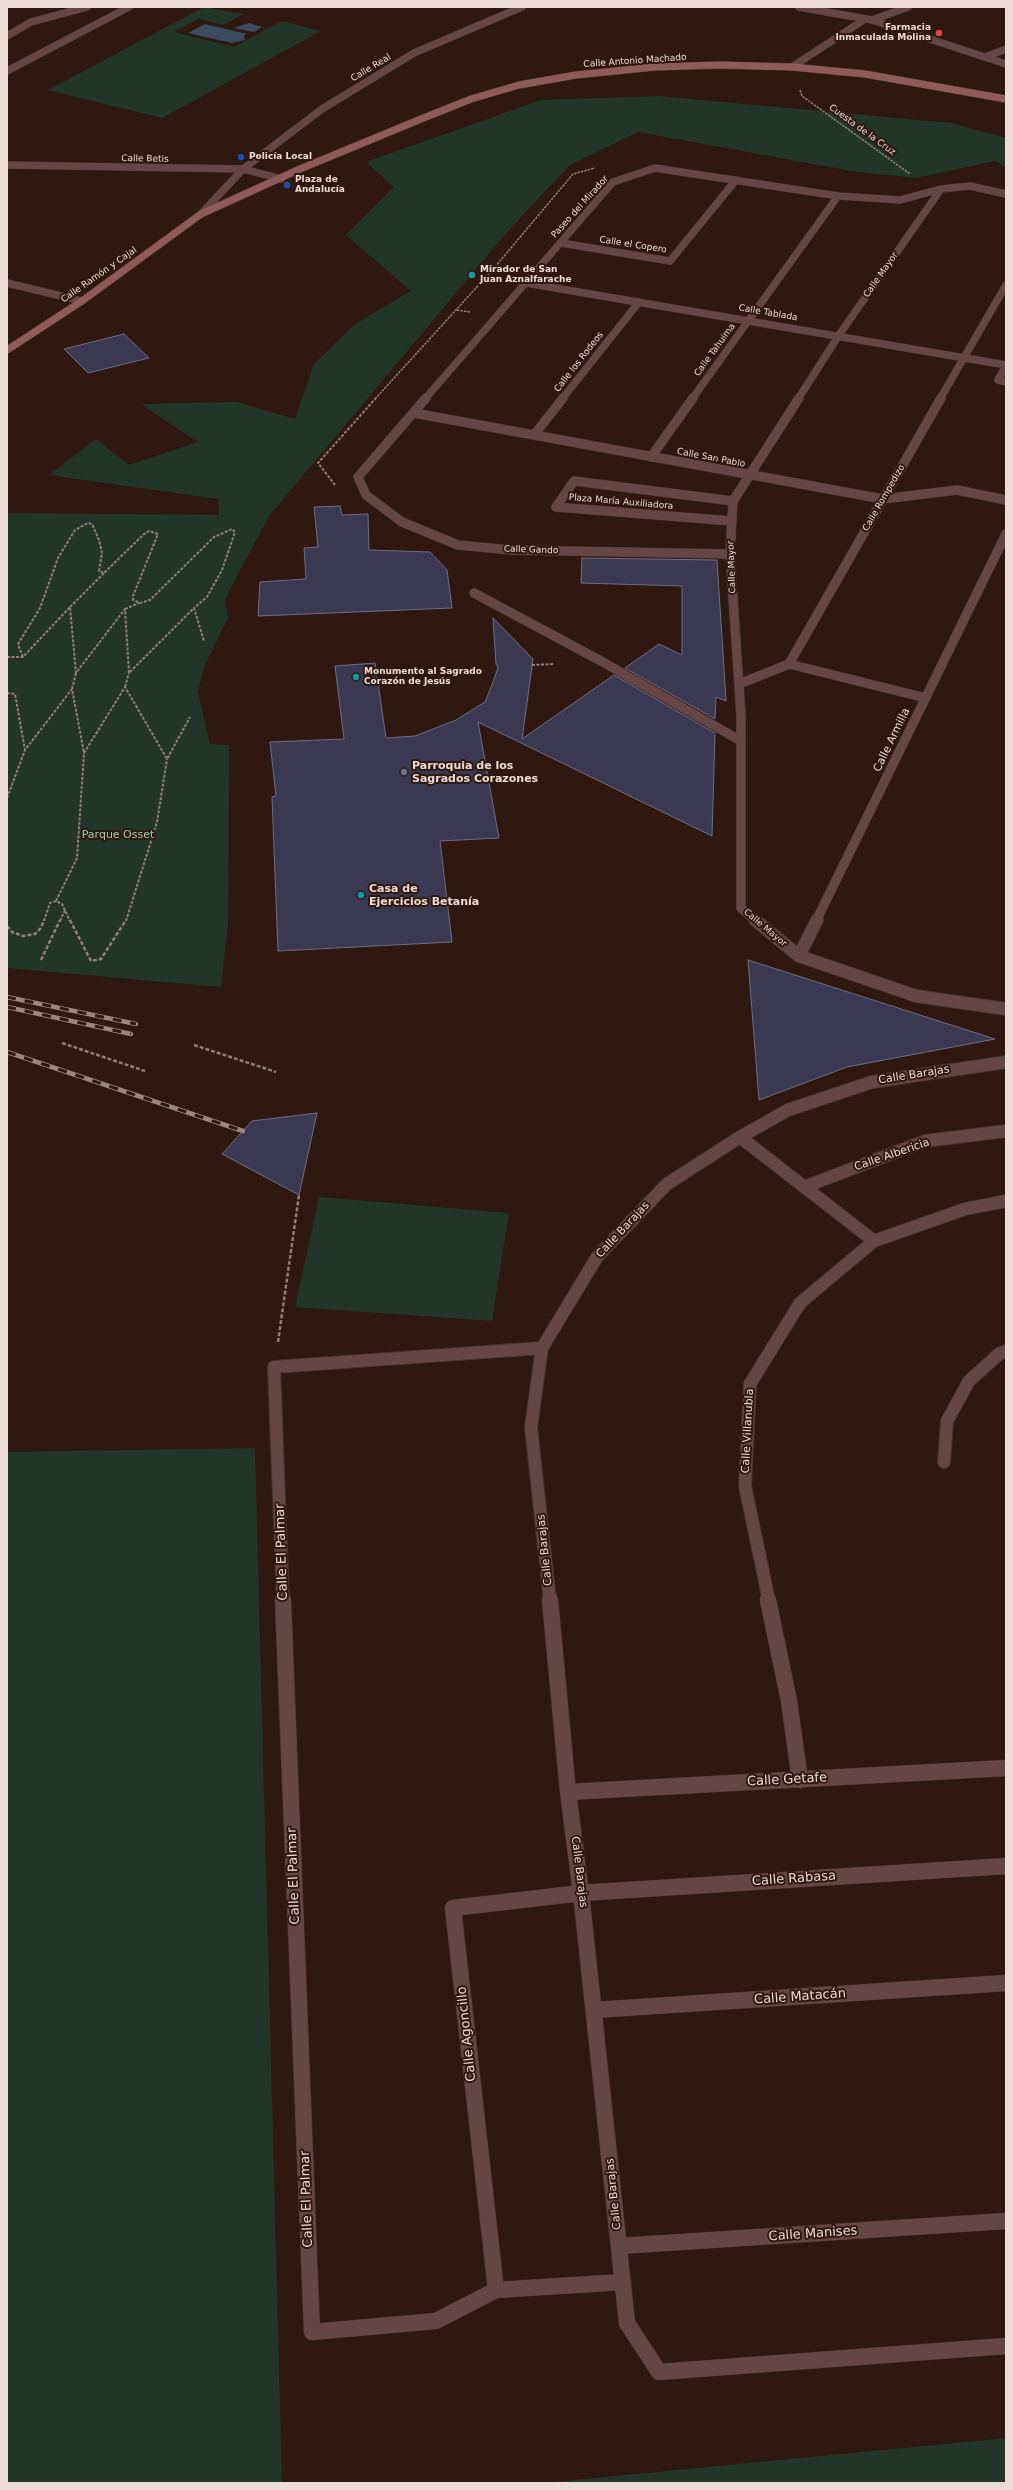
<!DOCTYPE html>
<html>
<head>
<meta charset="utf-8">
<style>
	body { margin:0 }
	#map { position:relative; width:1013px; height:2490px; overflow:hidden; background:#2f180f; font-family:"DejaVu Sans",sans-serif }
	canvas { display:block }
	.frame { position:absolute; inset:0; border:8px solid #ecdcd5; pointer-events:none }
</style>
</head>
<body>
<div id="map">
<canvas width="1013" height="2490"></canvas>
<div class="frame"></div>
</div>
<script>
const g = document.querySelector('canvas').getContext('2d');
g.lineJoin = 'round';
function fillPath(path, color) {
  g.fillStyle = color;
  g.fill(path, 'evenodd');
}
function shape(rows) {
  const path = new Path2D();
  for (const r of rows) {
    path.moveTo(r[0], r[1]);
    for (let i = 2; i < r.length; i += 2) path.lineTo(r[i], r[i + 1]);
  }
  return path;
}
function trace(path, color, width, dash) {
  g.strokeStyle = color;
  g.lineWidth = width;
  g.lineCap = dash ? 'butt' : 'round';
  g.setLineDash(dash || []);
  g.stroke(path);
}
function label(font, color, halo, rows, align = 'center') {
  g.font = font + ' "DejaVu Sans",sans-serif';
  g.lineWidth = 4;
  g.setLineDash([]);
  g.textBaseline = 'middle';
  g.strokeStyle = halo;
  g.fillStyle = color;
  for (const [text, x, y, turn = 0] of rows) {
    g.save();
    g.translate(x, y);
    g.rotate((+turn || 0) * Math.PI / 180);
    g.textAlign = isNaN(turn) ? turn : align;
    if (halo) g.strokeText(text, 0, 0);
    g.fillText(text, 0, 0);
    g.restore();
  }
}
const green = shape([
	[204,7,244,14,223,25,198,19,174,32,234,47,282,21,321,31,162,118,48,90],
	[658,96,951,123,1006,138,1006,167,995,161,916,178,857,172,638,132,570,165,508,231,269,516,225,599,228,618,204,667,198,692,210,744,229,745,228,925,221,987,7,968,7,513,219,515,218,499,49,475,96,439,129,465,198,442,141,404,237,402,295,419,314,364,355,324,411,291,346,235,394,187,366,162,541,100],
	[319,1197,509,1213,492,1321,295,1307],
	[255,1448,282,2483,7,2483,7,1452],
	[1006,2438,1006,2483,543,2483]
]);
const water = shape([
	[249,23,262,27,254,32,234,28],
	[205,24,247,34,244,36,245,40,232,43,188,33]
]);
const building = shape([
	[124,334,149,358,88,373,64,349,124,334],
	[340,506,342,515,368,514,369,550,430,552,447,570,452,608,258,616,260,582,306,579,304,548,318,547,314,507,340,506],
	[582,558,717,560,726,701,716,697,715,719,625,668,659,644,682,655,682,586,581,583,582,558],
	[493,618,533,659,522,739,614,675,715,733,712,836,478,722,499,838,440,841,452,942,278,951,272,797,276,796,270,742,344,739,335,666,375,663,386,738,415,736,456,720,485,702,493,682,498,668,496,664,493,618],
	[748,960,995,1039,847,1067,759,1100,748,960],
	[317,1113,299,1195,222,1154,252,1121,317,1113]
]);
const pathFar2 = shape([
	[800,90,802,96,910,174],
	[495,267,507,269],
	[457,310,470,312],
	[375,399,495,267,573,174,595,168]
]);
const pathFar1 = shape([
	[335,485,318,463,376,398],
	[70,607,104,573],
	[125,609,139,603],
	[7,657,23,657,70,607,76,673,125,609,129,673,194,608,204,641],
	[23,657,18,644,40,608,58,558,75,530,88,523,92,524,99,540,102,553,99,571,104,573,144,534,149,531,158,534,133,596,133,600,140,603,150,600,214,537,232,529,235,532,222,570,207,597,194,608],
	[532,665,554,664],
	[125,687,129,673],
	[72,689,76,673],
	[7,693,15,694,25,750,72,689,84,753,125,687,167,759,190,717],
	[7,798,25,750],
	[56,901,77,858,84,753],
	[44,921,50,903,56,901,62,904,70,921],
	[60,921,65,910],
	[126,921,157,822,167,759]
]);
const path = shape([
	[70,920,91,961,101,959,126,920],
	[7,926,12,932,23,936,35,934,41,928,44,920],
	[41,960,60,920],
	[62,1043,145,1071],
	[194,1045,276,1072],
	[278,1342,299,1195]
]);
const serviceFar1 = shape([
	[7,283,82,301]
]);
const service = shape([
	[732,521,556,507,574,481,733,501],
	[474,593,601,661,741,741]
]);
const pedestrian = shape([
	[7,36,31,22,87,7],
	[792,67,865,19],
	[7,71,129,7]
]);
const minorFar3 = shape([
	[799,7,872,20,1006,64],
	[872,20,908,7],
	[985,57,1006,49],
	[7,165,243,169,282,179],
	[201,214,243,169,322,109,414,53,522,7],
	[561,243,670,261,736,180],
	[526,283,1006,365],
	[1006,366,998,380,1006,382],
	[425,399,613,182,655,168,838,196,900,200,941,189,970,186,1006,194],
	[562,399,639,302],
	[692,399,838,196],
	[798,399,839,335,941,189],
	[940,399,1006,285]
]);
const minorFar2 = shape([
	[426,398,358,477,366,495,402,522,458,545,511,550,730,554],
	[414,413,883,499,957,490,1006,500],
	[534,435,563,398],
	[651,457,693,398],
	[789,664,926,698],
	[739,684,789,664,941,398],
	[756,921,741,908,741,715,730,554,733,501,799,398],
	[816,921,1006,534]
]);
const minorFar1 = shape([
	[755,920,799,956,916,996,1006,1009],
	[799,956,817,920],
	[740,1137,874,1241],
	[804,1187,925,1141,1006,1131],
	[944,1462,947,1421,969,1381,999,1354,1006,1351],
	[283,1601,274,1367,542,1348],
	[550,1601,531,1427,542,1348,597,1257,667,1184,740,1137,788,1110,872,1082,1006,1062],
	[769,1601,745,1486,750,1384,800,1303,874,1241,965,1209,1006,1201]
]);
const minor = shape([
	[283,1600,312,2332,436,2321,496,2290,623,2282],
	[550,1600,568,1792,581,1893,627,2323,659,2372,1006,2346],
	[768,1600,789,1701,800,1780],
	[568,1792,1006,1768],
	[594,2010,1006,1983],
	[619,2246,1006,2221],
	[496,2290,453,1908,581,1893,1006,1866]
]);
const secondary = shape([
	[7,350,82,301,201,214,300,169,421,119,471,99,519,85,576,75,654,67,720,65,792,67,865,74,1006,99]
]);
const rail = shape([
	[7,997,136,1024],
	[7,1007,131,1034],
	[7,1052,243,1131]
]);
const markers = [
	[939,33,4,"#e0444e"],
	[241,157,4,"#1a4fb4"],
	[287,185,4,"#1a4fb4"],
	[472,275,4,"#0f9aa8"],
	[356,677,4,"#0f9aa8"],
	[404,772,4,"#6b7280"],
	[361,895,4,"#0f9aa8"]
];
const farPoinames = [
	["Farmacia",931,28,"right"],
	["Inmaculada Molina",931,38,"right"],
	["Policía Local",249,157],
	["Plaza de",295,180],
	["Andalucía",295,190],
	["Mirador de San",480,270],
	["Juan Aznalfarache",480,280],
	["Monumento al Sagrado",364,672],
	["Corazón de Jesús",364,682]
];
const farStreetnames = [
	["Calle Antonio Machado",635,61,-4],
	["Calle Real",371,68,-31],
	["Cuesta de la Cruz",862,130,36],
	["Calle Betis",145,159,1],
	["Paseo del Mirador",580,207,-48],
	["Calle el Copero",633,245,9],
	["Calle Ramón y Cajal",99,275,-35],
	["Calle Mayor",881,275,-55],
	["Calle Tablada",768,313,10],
	["Calle Tahuima",715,350,-54],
	["Calle los Rodeos",579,362,-52],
	["Calle San Pablo",711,458,11],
	["Calle Rompedizo",884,498,-60],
	["Plaza María Auxiliadora",621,502,5],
	["Calle Gando",531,550,2],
	["Calle Mayor",732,567,-92],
	["Calle Mayor",765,928,40]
];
const streetNames = [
	["Calle Armilla",892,740,-64],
	["Calle Barajas",914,1075,-9],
	["Calle Albericia",892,1155,-19],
	["Calle Barajas",623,1230,-47],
	["Calle Villanubla",748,1431,-87],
	["Calle Barajas",545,1550,-96],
	["Calle Barajas",579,1872,83],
	["Calle Barajas",614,2194,-96]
];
const poiNames = [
	["Parroquia de los",412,766],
	["Sagrados Corazones",412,779],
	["Casa de",369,889],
	["Ejercicios Betanía",369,902]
];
const parkNames = [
	["Parque Osset",118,835]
];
const nearStreetnames = [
	["Calle El Palmar",282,1552,-92],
	["Calle Getafe",787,1780,-3],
	["Calle El Palmar",294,1876,-92],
	["Calle Rabasa",794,1879,-4],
	["Calle Matacán",800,1997,-4],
	["Calle Agoncillo",467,2034,-96],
	["Calle El Palmar",307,2199,-92],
	["Calle Manises",813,2234,-4]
];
fillPath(green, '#223627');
fillPath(water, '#3b4b61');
fillPath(building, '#3a3951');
trace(building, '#6e6e88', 1);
trace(serviceFar1, '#49332b', 8);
trace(service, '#49332b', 10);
trace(pedestrian, '#49332b', 8);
trace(minorFar3, '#49332b', 8);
trace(minorFar2, '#49332b', 10);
trace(minorFar1, '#49332b', 14);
trace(minor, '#49332b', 17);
trace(secondary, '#49332b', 8);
trace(pathFar2, '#927f77', 1.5, [2.5, 1]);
trace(pathFar1, '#927f77', 2, [3, 1.5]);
trace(path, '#927f77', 2.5, [4, 2]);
trace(serviceFar1, '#664645', 7);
trace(service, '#664645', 9);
trace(pedestrian, '#664645', 7);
trace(minorFar3, '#664645', 7);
trace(minorFar2, '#664645', 9);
trace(minorFar1, '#664645', 12);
trace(minor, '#664645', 16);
trace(secondary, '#8f5a5a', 7);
trace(rail, '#9a877f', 4.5);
trace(rail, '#2f180f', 3, [9]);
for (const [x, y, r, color] of markers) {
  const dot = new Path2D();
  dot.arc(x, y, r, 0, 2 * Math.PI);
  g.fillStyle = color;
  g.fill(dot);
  trace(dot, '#2f180f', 1.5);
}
label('bold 9px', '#ecdcd5', '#2f180f', farPoinames, 'left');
label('9px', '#ecdcd5', '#2f180f', farStreetnames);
label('11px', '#ecdcd5', '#2f180f', streetNames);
label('bold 11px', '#ecdcd5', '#2f180f', poiNames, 'left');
label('11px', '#9eceaa', '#2f180f', parkNames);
label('13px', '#ecdcd5', '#2f180f', nearStreetnames);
</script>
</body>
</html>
